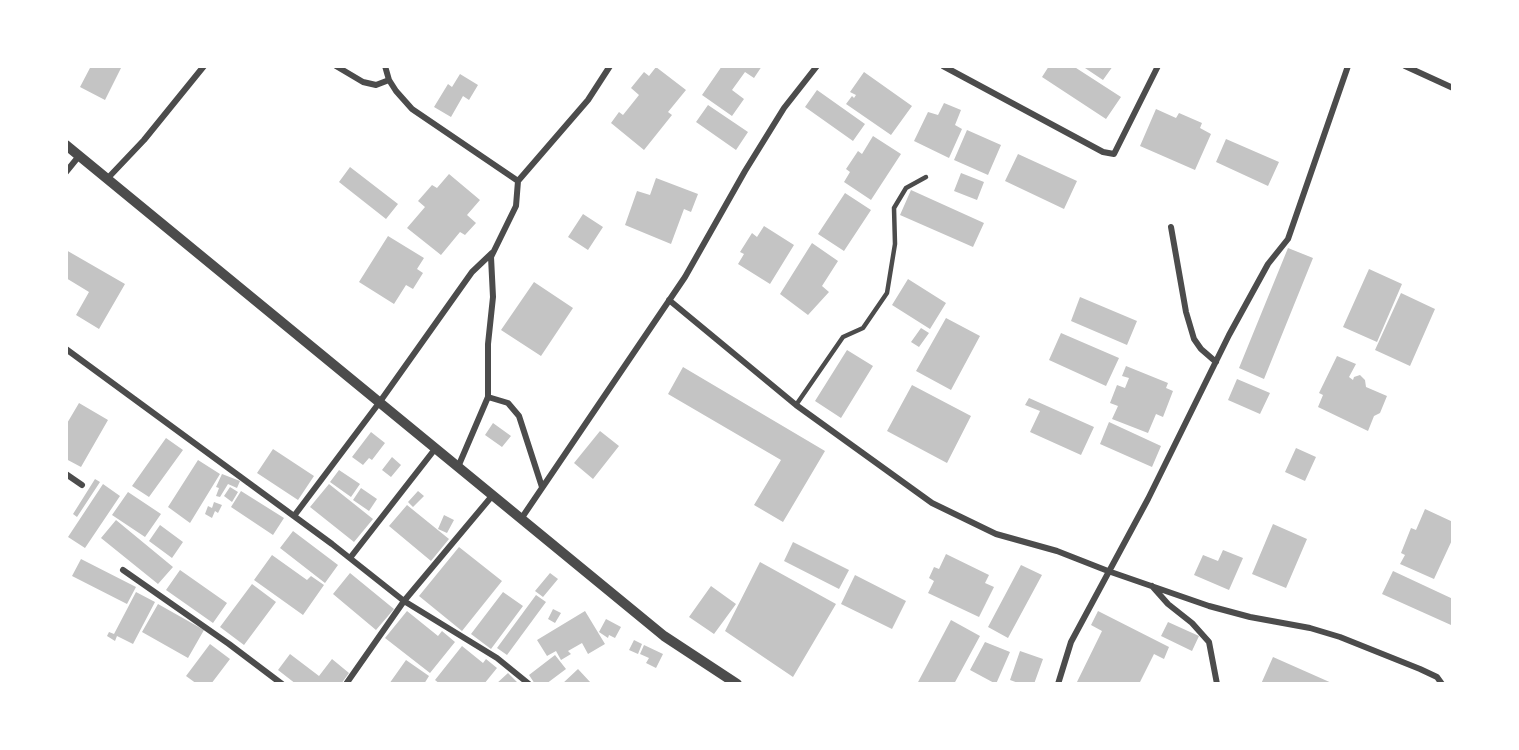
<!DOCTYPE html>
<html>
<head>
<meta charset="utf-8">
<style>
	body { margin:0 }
	#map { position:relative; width:1519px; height:750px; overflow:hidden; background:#fff; font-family:Barlow,sans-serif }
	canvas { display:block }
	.frame { position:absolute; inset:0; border:68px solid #fff; pointer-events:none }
</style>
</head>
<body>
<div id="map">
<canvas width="1519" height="750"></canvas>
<div class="frame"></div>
</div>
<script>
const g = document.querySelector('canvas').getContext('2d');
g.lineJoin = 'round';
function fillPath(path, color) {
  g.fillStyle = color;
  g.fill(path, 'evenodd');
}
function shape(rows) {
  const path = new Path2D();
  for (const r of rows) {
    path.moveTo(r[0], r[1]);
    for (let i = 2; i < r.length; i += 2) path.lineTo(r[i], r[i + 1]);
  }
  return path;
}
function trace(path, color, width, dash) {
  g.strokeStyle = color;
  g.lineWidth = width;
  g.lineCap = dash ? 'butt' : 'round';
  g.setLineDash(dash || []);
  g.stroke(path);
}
const building = shape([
	[91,66,122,66,105,100,80,87],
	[722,66,762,66,754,78,745,72,732,90,744,99,732,116,702,95],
	[1049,66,1073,66,1121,97,1106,119,1042,77],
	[1082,66,1113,66,1103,80],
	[656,67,686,90,668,112,672,115,644,150,611,123,619,112,623,115,639,95,631,88,644,72,649,76],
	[864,72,912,106,891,135,846,104,852,96,854,98,856,95,850,92],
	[460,74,478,85,469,100,463,96,451,117,434,107,448,84,452,87],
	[817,90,865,124,853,141,805,107],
	[944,103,961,110,955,125,962,129,949,158,914,141,928,112,938,115],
	[708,105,748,132,736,150,696,122],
	[1156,109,1176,118,1179,113,1202,123,1200,128,1211,134,1195,170,1140,146],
	[967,130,1001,145,988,175,954,160],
	[873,136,901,154,871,200,844,182,850,172,846,169,858,151,862,154],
	[1226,139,1279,162,1268,186,1216,162],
	[1018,154,1077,181,1064,209,1005,181],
	[350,167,398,204,386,219,339,182],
	[961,173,984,182,977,200,954,191],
	[449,174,480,200,467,215,476,223,465,235,460,232,441,255,407,228,425,207,418,201,432,185,437,188],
	[656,178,698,194,691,212,684,209,671,244,625,225,637,191,650,195],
	[911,190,984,223,973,247,900,215],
	[845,193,871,210,844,251,818,234],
	[583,214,603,227,588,250,568,237],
	[764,226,794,245,770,284,738,264,744,254,740,252,752,233,757,237],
	[388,236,424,258,417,269,423,273,413,289,406,285,394,304,359,282],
	[812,243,838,261,822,286,829,292,808,315,780,294],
	[1288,248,1313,258,1264,379,1239,368],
	[66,250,125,284,99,329,76,315,89,292,66,278],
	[1369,269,1402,284,1377,342,1343,327],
	[908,279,946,303,930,329,892,305],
	[534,282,573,308,541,356,501,330],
	[1401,293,1435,309,1410,366,1375,350],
	[1080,297,1137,321,1127,345,1071,321],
	[946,318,980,336,951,390,916,371],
	[921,328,929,333,919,347,911,342],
	[1061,333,1119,358,1106,386,1049,360],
	[847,350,873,366,841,418,815,401],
	[1337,356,1356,364,1349,377,1353,380,1354,377,1360,375,1365,380,1366,387,1387,396,1380,413,1374,416,1368,431,1318,407,1323,395,1319,393],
	[1126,366,1168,383,1166,388,1173,391,1163,417,1156,414,1148,433,1112,419,1118,406,1110,403,1117,385,1125,388,1129,378,1122,376],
	[683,367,825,451,783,522,754,505,781,460,668,394],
	[1237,379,1270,393,1260,414,1228,400],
	[912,385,971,416,947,463,887,431],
	[1029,398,1094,427,1081,455,1030,432,1040,411,1025,405],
	[79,403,108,420,81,467,66,459,66,425],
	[1109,422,1161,446,1152,467,1100,444],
	[493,423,511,436,502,447,485,435],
	[600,431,619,446,593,479,574,463],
	[371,432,385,443,372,460,369,458,363,465,352,457],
	[166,438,183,450,149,497,132,486],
	[1296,448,1316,457,1305,481,1285,472],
	[273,449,314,476,298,500,257,473],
	[392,457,401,465,391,477,382,470],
	[198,460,220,474,190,523,168,507],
	[339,470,360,484,351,497,330,482],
	[222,474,240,481,237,488,228,484,220,497,216,496,219,488,216,487],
	[95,479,100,482,77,517,73,514],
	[103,484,120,496,85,548,68,537],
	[329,484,373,519,354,542,310,507],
	[230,487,238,492,232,502,224,496],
	[361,488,377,499,369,511,353,500],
	[241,491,284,518,273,535,231,507],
	[418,491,424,496,413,507,408,502],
	[128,492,161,514,145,537,112,515],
	[214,502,222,505,218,513,215,511,212,518,205,514,208,506,212,508],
	[407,505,449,539,431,561,389,526],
	[1425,509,1453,522,1453,538,1434,579,1400,564,1405,555,1401,553,1411,528,1416,530],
	[444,515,454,520,447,533,438,529],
	[116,520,173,567,158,584,101,538],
	[1273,524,1307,539,1286,588,1252,574],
	[160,525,183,542,172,558,149,541],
	[293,531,338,565,325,583,280,548],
	[793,542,849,570,839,589,784,561],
	[459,547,502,581,462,631,419,596],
	[1223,550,1243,558,1229,590,1194,575,1203,555,1218,561],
	[946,554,989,575,985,583,994,587,979,617,928,593,934,581,929,578,934,567,939,569],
	[272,555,307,580,311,576,324,585,303,615,254,580],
	[81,559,136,587,127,604,72,576],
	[760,562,836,604,793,677,725,631],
	[1021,565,1042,575,1008,638,988,627],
	[180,570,227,603,213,623,166,590],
	[1393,571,1453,599,1453,620,1451,625,1382,594],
	[350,573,394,609,376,630,333,594],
	[550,573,558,579,543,597,535,591],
	[855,575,906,601,892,629,841,604],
	[252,584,276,602,244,645,220,627],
	[711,586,736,604,714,634,689,617],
	[136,592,155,602,133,644,117,636,115,641,107,636,109,632,114,634],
	[503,592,523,606,491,649,471,634],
	[536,595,546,602,507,655,497,648],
	[158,604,204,630,188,658,142,632],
	[553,609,561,613,555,623,548,619],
	[407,611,438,636,442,631,455,642,430,673,385,638],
	[585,611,605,644,588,654,582,643,568,651,571,654,561,660,556,651,547,656,537,640],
	[1098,611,1169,647,1164,659,1154,654,1139,684,1076,684,1102,631,1091,625],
	[606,619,621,627,615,638,609,635,608,638,599,632],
	[951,620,980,636,954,684,917,684],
	[1168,622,1199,636,1192,651,1161,636],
	[634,640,642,644,638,654,629,650],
	[985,642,1010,652,996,684,970,670],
	[210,644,230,659,211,684,197,684,186,676],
	[644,645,663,654,656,668,646,663,649,658,640,654],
	[462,646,483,663,486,659,497,668,484,684,440,684,435,680],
	[1020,651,1043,659,1034,684,1021,684,1010,680],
	[290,654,319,676,332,659,349,673,341,684,296,684,278,670],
	[555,655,566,669,546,684,535,684,529,675],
	[1273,657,1334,684,1261,684],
	[406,660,429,676,424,684,389,684],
	[578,669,591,683,590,684,562,684],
	[508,673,519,684,496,684]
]);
const service = shape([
	[796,405,843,337,863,328,887,293,895,244,894,208,906,188,926,177]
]);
const minor = shape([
	[336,66,363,82,376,85,389,80],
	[385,66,389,80,396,91,412,109,518,181],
	[943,66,1103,152,1114,154,1158,66],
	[1405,66,1453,88],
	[66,172,79,156],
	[107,179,144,140,204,66],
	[1171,227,1186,312,1194,339,1201,349,1216,362],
	[669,300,796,405,932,503,996,534,1057,551,1108,571,1209,606,1250,617,1310,628,1340,637,1420,669,1437,677,1442,684],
	[66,349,332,544,404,601,497,658,529,684],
	[488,397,508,403,519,416,542,487],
	[458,467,488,397,488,344,493,297,491,257,516,206,518,181,588,100,610,66],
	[66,474,82,485],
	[294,516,379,403,472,272,492,253],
	[521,519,685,277,745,171,784,108,817,66],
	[350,558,435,449],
	[123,570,229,644,282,684],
	[1152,586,1168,604,1192,623,1209,642,1217,684],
	[346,684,404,601,492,496],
	[1058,684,1071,642,1148,499,1229,335,1268,264,1288,239,1348,66]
]);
const tertiary = shape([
	[66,145,664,636,737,684]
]);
fillPath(building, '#c4c4c4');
trace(service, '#4c4c4c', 4.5);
trace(minor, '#4c4c4c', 6);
trace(tertiary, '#4c4c4c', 10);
</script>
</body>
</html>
